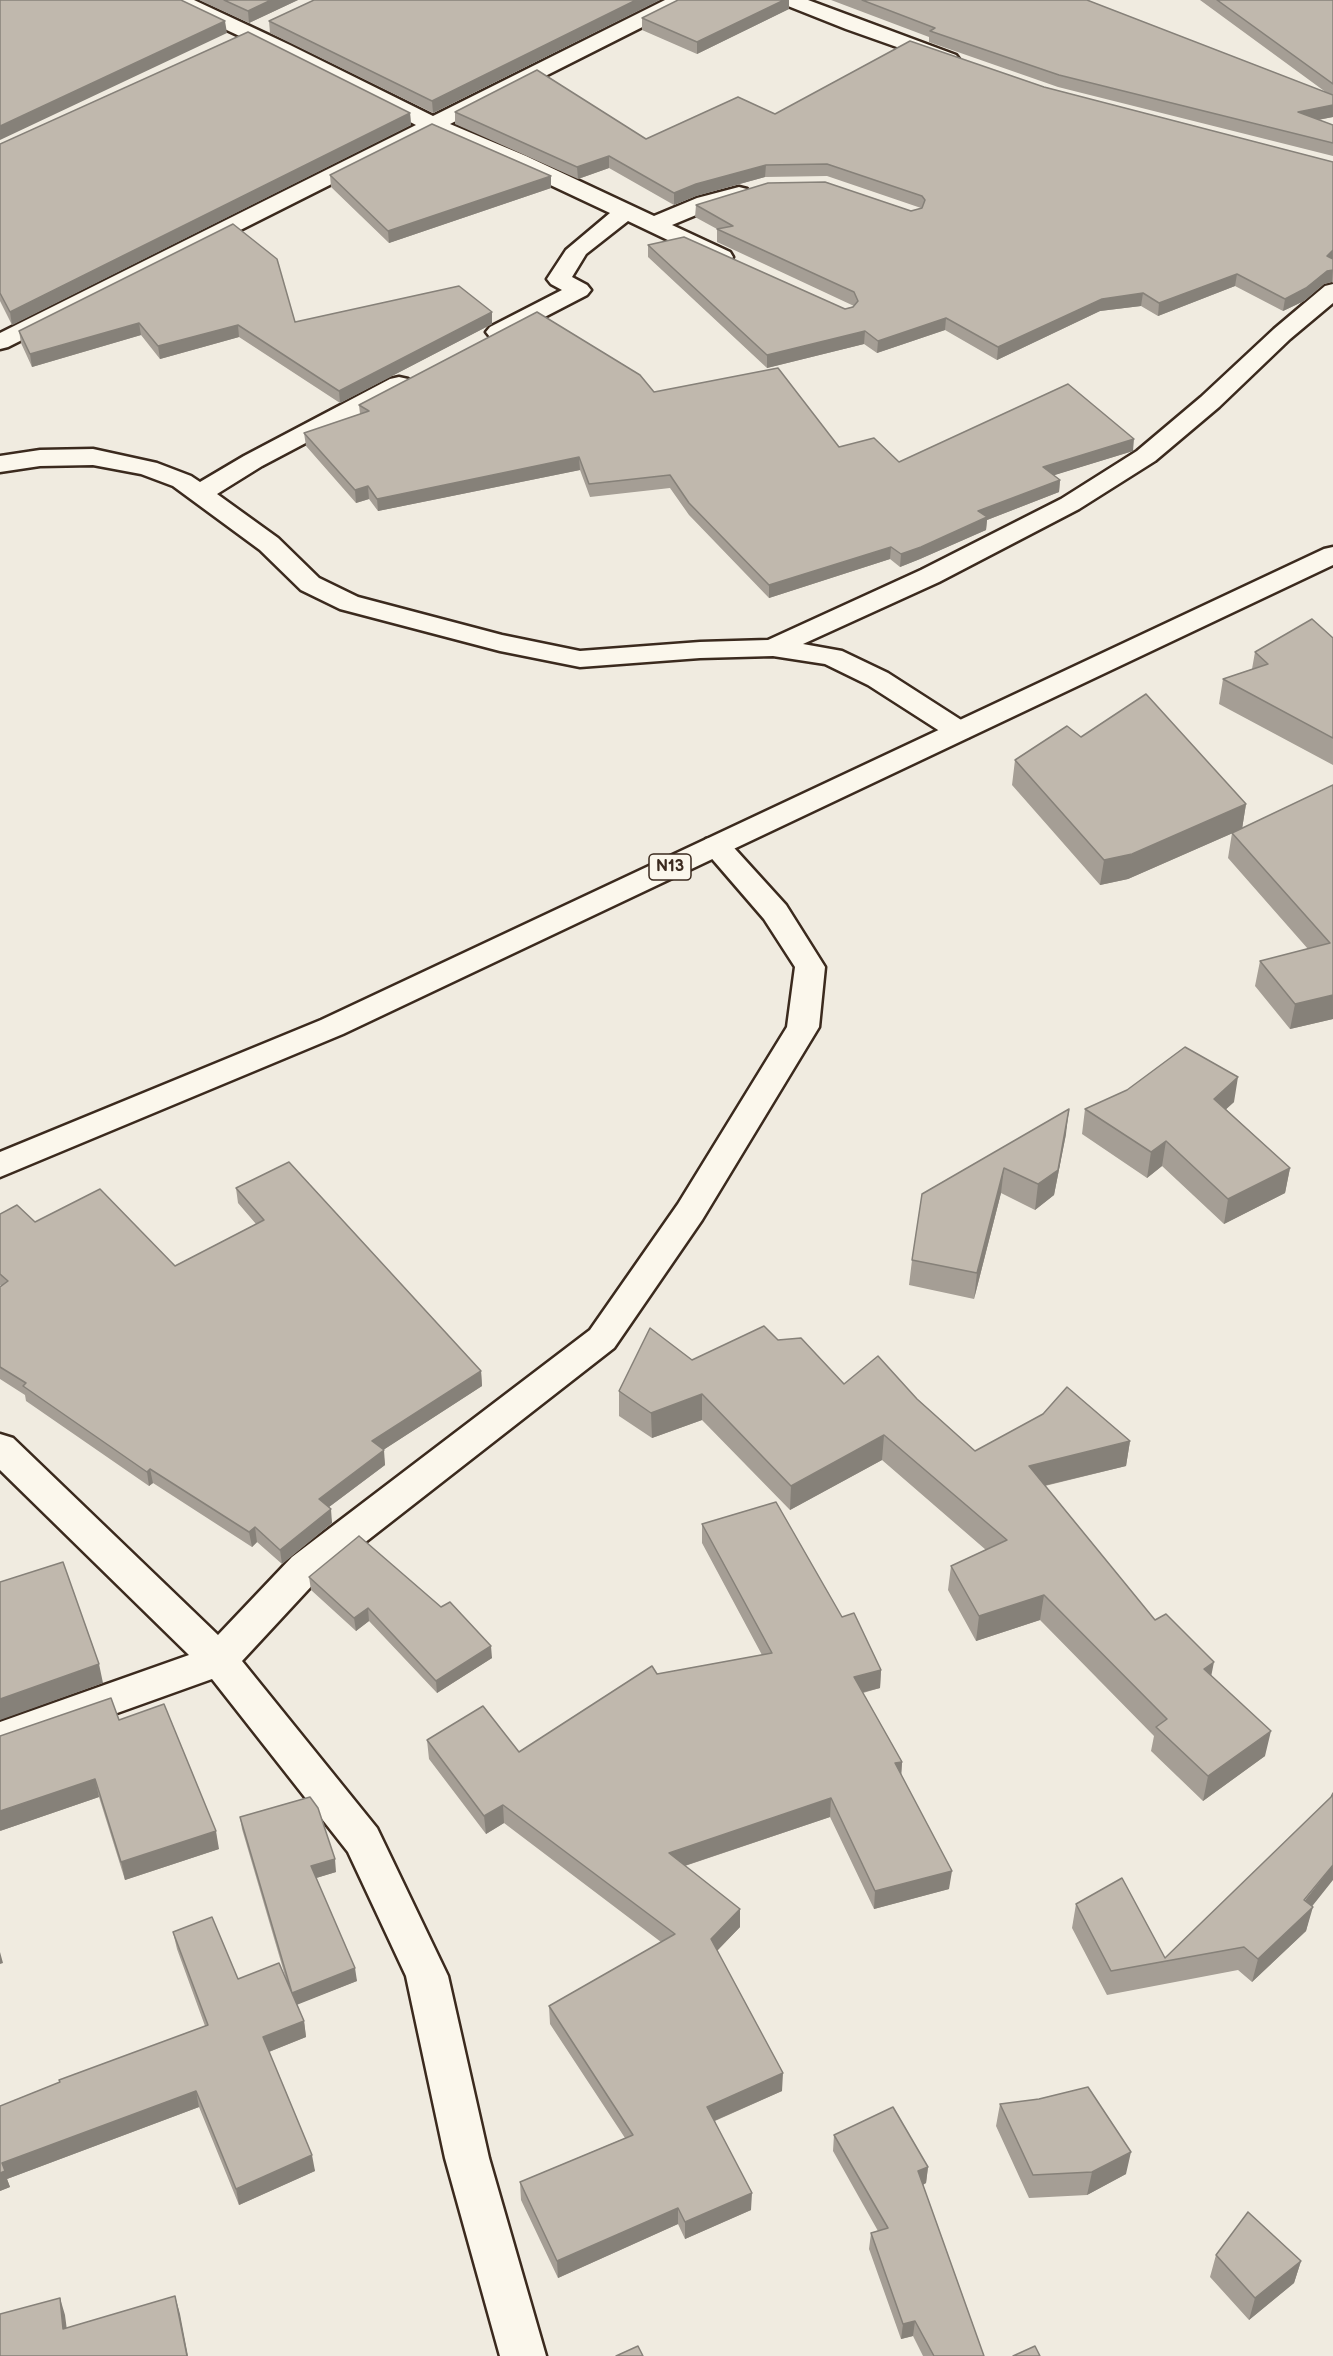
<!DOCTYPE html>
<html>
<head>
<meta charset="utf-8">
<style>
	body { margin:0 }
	canvas { display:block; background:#f0ebe0 }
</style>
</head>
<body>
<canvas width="1333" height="2356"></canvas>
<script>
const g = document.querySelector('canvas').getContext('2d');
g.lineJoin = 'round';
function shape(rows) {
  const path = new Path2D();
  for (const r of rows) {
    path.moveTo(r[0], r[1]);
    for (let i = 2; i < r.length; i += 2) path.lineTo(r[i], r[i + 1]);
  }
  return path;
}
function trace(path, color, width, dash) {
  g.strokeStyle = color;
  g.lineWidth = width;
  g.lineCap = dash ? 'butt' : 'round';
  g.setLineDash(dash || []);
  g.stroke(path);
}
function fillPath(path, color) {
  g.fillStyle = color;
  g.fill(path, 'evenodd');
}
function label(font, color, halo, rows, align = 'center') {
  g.font = font + ' "Balsamiq Sans",sans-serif';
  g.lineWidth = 5;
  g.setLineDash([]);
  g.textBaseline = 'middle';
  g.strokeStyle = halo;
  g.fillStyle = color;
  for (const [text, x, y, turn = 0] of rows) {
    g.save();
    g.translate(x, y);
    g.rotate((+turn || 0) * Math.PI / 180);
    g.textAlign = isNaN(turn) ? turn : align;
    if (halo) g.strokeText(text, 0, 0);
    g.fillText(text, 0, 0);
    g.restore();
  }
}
const minor = shape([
	[168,0,194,0,290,45,433,116,665,0,691,0,688,4,450,124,526,156,654,216,697,198,739,187,747,189,750,194,747,199,713,208,672,225,730,252,733,257,730,262,722,264,714,262,628,221,586,254,572,277,587,285,591,290,587,295,506,337,498,339,490,337,486,332,490,327,562,290,551,284,547,279,566,250,610,213,510,166,433,133,8,347,0,349,0,333,416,125,276,53,171,4,168,0],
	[780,0,808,0,956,55,959,59,956,63,949,65,942,63,846,29,783,4,780,0],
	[1333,284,1333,303,1290,339,1219,407,1155,461,1079,509,939,582,803,644,842,651,888,673,969,725,973,731,969,737,959,739,949,737,868,685,825,664,773,656,700,658,580,667,500,651,340,609,301,590,260,550,173,486,141,474,93,465,40,466,0,472,0,456,40,450,93,449,157,463,191,476,200,482,244,456,390,379,399,377,408,379,411,384,408,389,262,466,217,494,278,538,319,578,358,597,502,635,580,651,700,642,768,640,921,570,1061,499,1137,451,1201,397,1274,329,1325,286,1333,284],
	[716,837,726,839,786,905,825,967,819,1027,702,1220,614,1348,318,1579,242,1661,377,1828,448,1976,489,2158,546,2356,500,2356,445,2158,406,1976,348,1852,212,1679,0,1755,0,1722,189,1655,0,1470,0,1434,13,1438,218,1635,292,1557,590,1330,678,1204,787,1027,795,967,764,919,701,846,706,839,716,837]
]);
const primary = shape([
	[1333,547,1333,565,343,1034,0,1177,0,1152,321,1020,1324,549,1333,547]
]);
const wall = shape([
	[199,0,298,0,249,23],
	[660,0,433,113,270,33,269,21],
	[678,0,789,0,789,9,697,54,642,30,642,18],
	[831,0,1087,0,1327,93,1200,0,1333,0,1333,117,1318,120,1333,125,1333,156,1058,87,929,42,929,37],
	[1044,87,1333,162,1333,283,1332,282,1324,284,1304,301,1283,311,1235,286,1158,316,1141,306,1100,311,997,360,945,330,877,353,864,344,767,368,648,257,648,245,845,309,854,306,717,242,717,229,695,217,696,205,911,211,921,208,827,176,765,177,696,196,674,205,609,168,578,179,455,124,455,112,646,139,775,114],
	[410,113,411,125,12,325,0,301,0,144],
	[330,175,551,176,551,188,389,243,331,187],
	[233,224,295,322,492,324,340,403,239,337,160,359,141,335,32,367,21,343,19,331],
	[654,392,839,447,899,462,1133,451,1054,475,1060,480,1059,492,987,520,986,530,920,559,900,567,890,559,769,598,689,515,670,488,590,497,580,470,378,511,369,499,356,503,306,446,304,433,360,414,359,405],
	[1333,638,1333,765,1219,704,1223,679,1252,669,1255,652],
	[1081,737,1246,804,1242,829,1128,879,1100,885,1012,785,1015,760],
	[1333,785,1333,1019,1290,1029,1255,986,1260,961,1308,949,1228,858,1232,833],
	[1234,1102,1226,1109,1290,1168,1285,1193,1224,1224,1162,1166,1147,1178,1082,1134,1085,1109],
	[1066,1134,1054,1195,1035,1210,1001,1193,974,1299,909,1285,912,1260,922,1194],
	[236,1188,481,1371,482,1386,383,1450,385,1465,329,1507,332,1523,282,1564,257,1542,252,1547,153,1483,149,1486,26,1401,25,1395,0,1379,0,1287,1,1286,0,1285,0,1214,35,1222,175,1266,256,1224,238,1203],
	[778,1340,844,1384,917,1399,975,1451,1130,1441,1126,1466,1045,1486,1155,1620,1211,1676,1265,1756,1203,1801,1151,1751,1154,1736,1040,1620,976,1641,948,1590,951,1566,986,1550,882,1460,790,1510,702,1420,652,1438,619,1416,619,1391,692,1360],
	[702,1524,842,1617,881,1670,880,1688,863,1693,902,1762,901,1774,949,1889,874,1909,830,1817,685,1866,740,1927,717,1951,782,2091,715,2121,751,2210,685,2239,678,2224,558,2278,521,2200,520,2182,625,2138,550,2024,549,2006,661,1942,504,1823,486,1834,429,1759,427,1740,519,1752,657,1674,762,1655,702,1543],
	[309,1577,441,1607,492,1658,437,1693,369,1621,356,1631,311,1590],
	[119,1720,219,1849,125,1880,99,1797,0,1831],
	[240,1817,336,1872,316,1878,357,1981,297,2004,304,2021,306,2037,269,2052,315,2171,239,2205,199,2107,7,2179,10,2187,0,2191,0,2106,205,2026,177,1949,173,1932,238,1979,286,1979,242,1829],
	[1076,1904,1165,1958,1312,1906,1306,1931,1252,1982,1238,1970,1107,1995,1072,1928],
	[1000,2104,1126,2174,1087,2195,1029,2198,996,2126],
	[834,2135,928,2167,926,2183,923,2185,984,2356,923,2356,913,2336,901,2339,869,2249,871,2233,878,2231,833,2151],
	[1216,2255,1301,2261,1294,2283,1249,2320,1210,2277]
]);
const shadedWall = shape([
	[271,0,298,0,249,23,248,11],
	[636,0,660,0,433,113,432,101],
	[784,0,789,0,789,9,697,54,697,42],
	[225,21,227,33,0,140,0,126],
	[1333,105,1333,117,1296,124,1298,112],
	[410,113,411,125,12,325,10,312],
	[609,156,609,168,578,179,577,167],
	[766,165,765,177,696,196,674,205,674,193,696,184],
	[551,176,551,188,389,243,388,231],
	[1333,250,1333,261,1327,256],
	[1333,270,1332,282,1324,284,1304,301,1283,311,1285,299,1327,271],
	[1237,274,1235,286,1158,316,1159,303],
	[1143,293,1141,306,1100,311,997,360,998,347,1102,299],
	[492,312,492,324,340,403,339,391],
	[946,318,945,330,877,353,878,341],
	[139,323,141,335,32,367,30,354],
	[238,325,239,337,160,359,158,346],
	[865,331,864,344,767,368,767,355],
	[1134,439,1133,451,1042,479,1043,467],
	[579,457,580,470,378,511,377,499],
	[1060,480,1059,492,987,520,986,530,920,559,900,567,901,554,978,511],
	[368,486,369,499,356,503,355,490],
	[891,547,890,559,769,598,769,585],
	[1246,804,1242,829,1128,879,1100,885,1104,860],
	[1333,995,1333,1019,1290,1029,1295,1004],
	[1238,1077,1234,1102,1210,1124,1214,1099],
	[1069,1109,1066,1134,1054,1195,1035,1210,1038,1184],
	[1166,1141,1162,1166,1147,1178,1151,1152],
	[1004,1168,1001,1193,974,1299,977,1273],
	[1290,1168,1285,1193,1224,1224,1228,1199],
	[481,1371,482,1386,374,1456,372,1441],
	[702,1394,702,1420,652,1438,651,1413],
	[884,1435,882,1460,790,1510,791,1486],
	[1130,1441,1126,1466,1026,1490,1029,1466],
	[384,1450,385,1465,321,1513,319,1499],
	[150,1469,153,1483,149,1486,147,1472],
	[331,1509,332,1523,282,1564,280,1550],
	[255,1527,257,1542,252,1547,249,1532],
	[1044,1595,1040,1620,976,1641,979,1616],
	[368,1608,369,1621,356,1631,354,1618],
	[491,1646,492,1658,437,1693,436,1681],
	[1214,1662,1209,1687,1204,1669],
	[99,1664,103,1683,0,1720,0,1699],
	[881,1670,880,1688,852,1695,854,1677],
	[1271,1731,1265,1756,1203,1801,1208,1776],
	[902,1762,901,1780,895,1763],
	[95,1779,99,1797,0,1831,0,1811],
	[831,1798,830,1817,669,1871,669,1853],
	[503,1805,504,1823,486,1834,484,1816],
	[216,1831,219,1849,125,1880,121,1862],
	[335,1859,336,1872,313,1879,311,1866],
	[1333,1865,1333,1880,1306,1914,1313,1907,1306,1931,1252,1982,1258,1959],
	[952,1871,949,1889,874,1909,875,1891],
	[740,1909,740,1927,711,1957,711,1939],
	[0,1952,3,1963,0,1964],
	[355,1968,357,1981,294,2006,292,1993],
	[304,2021,306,2037,266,2053,263,2037],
	[783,2073,782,2091,707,2124,707,2107],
	[196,2091,199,2107,7,2179,10,2187,0,2191,0,2173,2,2163],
	[1131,2152,1126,2174,1087,2195,1092,2172],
	[312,2155,315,2171,239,2205,236,2189],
	[928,2167,926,2183,916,2188,918,2171],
	[752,2193,751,2210,685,2239,685,2222],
	[678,2208,678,2224,558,2278,557,2261],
	[1301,2261,1294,2283,1249,2320,1255,2298],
	[175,2296,180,2314,188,2356,187,2356],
	[60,2298,65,2315,69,2346,63,2329],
	[915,2321,913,2336,901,2339,903,2324]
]);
const building = shape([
	[0,0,181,0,225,21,0,126,0,0],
	[224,0,271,0,248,11,224,0],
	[314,0,636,0,432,101,269,21,314,0],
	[678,0,784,0,697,42,642,18,678,0],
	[862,0,1087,0,1333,95,1333,105,1298,112,1333,125,1333,143,1059,75,930,31,935,28,862,0],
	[1217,0,1333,0,1333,84,1217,0],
	[248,32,410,113,10,312,0,293,0,144,248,32],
	[910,41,1044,87,1333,162,1333,250,1327,256,1333,259,1333,270,1327,271,1306,288,1285,299,1237,274,1159,303,1143,293,1102,299,998,347,946,318,878,341,865,331,767,355,648,245,684,237,845,309,853,307,858,301,854,292,717,229,733,226,696,205,768,183,825,182,911,211,922,208,925,200,922,196,827,164,766,165,696,184,674,193,609,156,577,167,455,112,537,70,646,139,738,97,775,114,910,41],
	[432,124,551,176,388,231,330,175,432,124],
	[233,224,277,259,295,322,459,286,492,312,339,391,238,325,158,346,139,323,30,354,19,331,233,224],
	[537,312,640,375,654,392,778,368,839,447,874,438,899,462,1068,384,1134,439,1043,467,1060,480,978,511,987,517,921,547,901,554,891,547,769,585,689,503,670,475,589,484,579,457,377,499,368,486,355,490,304,433,369,411,359,405,537,312],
	[1312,619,1333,638,1333,738,1223,679,1268,664,1255,652,1312,619],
	[1146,694,1246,804,1132,854,1104,860,1015,760,1067,726,1081,737,1146,694],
	[1333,785,1333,995,1295,1004,1260,961,1330,943,1232,833,1333,785],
	[1185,1047,1238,1077,1214,1099,1290,1168,1228,1199,1166,1141,1151,1152,1085,1109,1127,1090,1185,1047],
	[1069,1109,1058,1170,1038,1184,1004,1168,977,1273,912,1260,922,1194,1069,1109],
	[289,1162,481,1371,372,1441,384,1450,319,1499,331,1509,280,1550,255,1527,249,1532,150,1469,147,1472,23,1386,26,1383,0,1367,0,1287,8,1281,0,1274,0,1214,17,1205,35,1222,100,1189,175,1266,264,1220,236,1188,289,1162],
	[764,1326,778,1340,801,1338,844,1384,878,1356,917,1399,975,1451,1043,1414,1067,1387,1130,1441,1029,1466,1155,1620,1166,1614,1214,1662,1204,1669,1271,1731,1208,1776,1156,1727,1167,1719,1044,1595,979,1616,951,1566,1007,1540,884,1435,791,1486,702,1394,651,1413,619,1391,650,1328,692,1360,764,1326],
	[776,1502,842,1617,854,1613,881,1670,854,1677,902,1762,895,1763,952,1871,875,1891,831,1798,669,1853,740,1909,711,1939,783,2073,707,2107,752,2193,685,2222,678,2208,557,2261,520,2182,633,2135,549,2006,675,1934,503,1805,484,1816,427,1740,483,1706,519,1752,652,1666,657,1674,772,1653,702,1524,776,1502],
	[359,1536,441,1607,450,1602,491,1646,436,1681,368,1608,354,1618,309,1577,359,1536],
	[63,1562,99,1664,0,1699,0,1582,63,1562],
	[111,1698,119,1720,164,1704,216,1831,121,1862,95,1779,0,1811,0,1736,111,1698],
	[1333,1793,1333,1865,1304,1900,1313,1907,1258,1959,1244,1947,1111,1971,1076,1904,1122,1878,1165,1958,1331,1797,1333,1793],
	[310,1797,318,1808,335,1859,311,1866,355,1968,292,1993,240,1817,310,1797],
	[212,1917,238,1979,279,1963,304,2021,263,2037,312,2155,236,2189,196,2091,2,2163,5,2171,0,2173,0,2106,60,2082,59,2080,208,2025,173,1932,212,1917],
	[1088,2087,1131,2152,1092,2172,1033,2175,1000,2104,1039,2099,1088,2087],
	[893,2107,928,2167,918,2171,984,2356,934,2356,915,2321,903,2324,871,2233,888,2228,834,2135,893,2107],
	[1248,2212,1301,2261,1255,2298,1216,2255,1248,2212],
	[175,2296,187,2356,0,2356,0,2314,60,2298,63,2329,175,2296],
	[638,2346,643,2356,616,2356,638,2346],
	[1035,2346,1040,2356,1013,2356,1035,2346]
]);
const shields = [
	[670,867,42]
];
const shieldNames = [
	["N13",670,867]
];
trace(minor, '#3b2a1e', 5);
trace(primary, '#3b2a1e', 5);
fillPath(minor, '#fbf7ec');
fillPath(primary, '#fbf7ec');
fillPath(wall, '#a59e95');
fillPath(shadedWall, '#868179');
fillPath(building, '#c0b8ad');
trace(building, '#868179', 1.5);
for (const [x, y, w] of shields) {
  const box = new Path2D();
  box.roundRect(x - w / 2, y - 13, w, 26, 4.5);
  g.fillStyle = '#fbf7ec';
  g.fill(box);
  trace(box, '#3b2a1e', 1.5);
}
label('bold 16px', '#3b2a1e', null, shieldNames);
</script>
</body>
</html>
